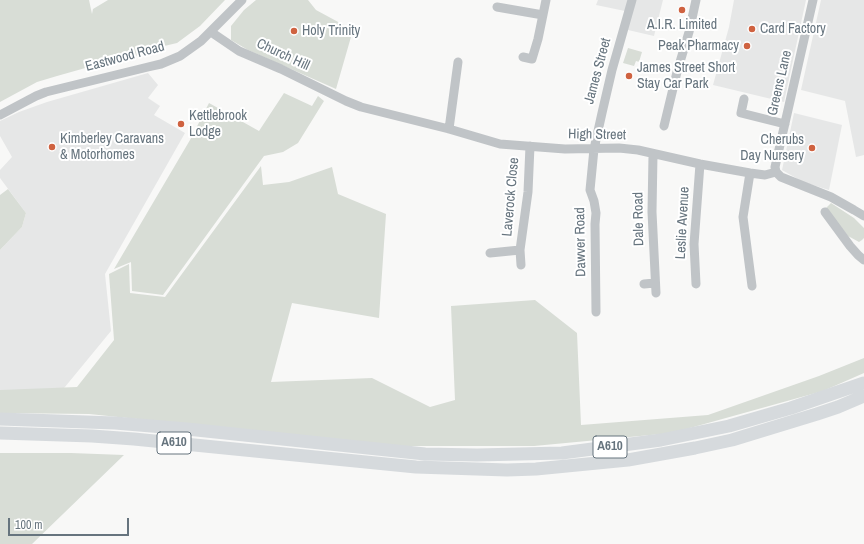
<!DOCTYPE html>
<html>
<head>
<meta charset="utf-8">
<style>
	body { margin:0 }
	#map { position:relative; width:864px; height:544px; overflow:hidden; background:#f8f8f7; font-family:"Archivo Narrow",sans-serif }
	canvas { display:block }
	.scale { position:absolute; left:8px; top:518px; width:121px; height:18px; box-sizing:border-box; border:2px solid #66747e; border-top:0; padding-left:5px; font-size:12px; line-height:14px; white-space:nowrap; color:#66747e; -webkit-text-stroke:3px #fff; paint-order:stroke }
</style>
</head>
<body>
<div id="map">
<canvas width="864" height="544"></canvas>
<div class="scale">100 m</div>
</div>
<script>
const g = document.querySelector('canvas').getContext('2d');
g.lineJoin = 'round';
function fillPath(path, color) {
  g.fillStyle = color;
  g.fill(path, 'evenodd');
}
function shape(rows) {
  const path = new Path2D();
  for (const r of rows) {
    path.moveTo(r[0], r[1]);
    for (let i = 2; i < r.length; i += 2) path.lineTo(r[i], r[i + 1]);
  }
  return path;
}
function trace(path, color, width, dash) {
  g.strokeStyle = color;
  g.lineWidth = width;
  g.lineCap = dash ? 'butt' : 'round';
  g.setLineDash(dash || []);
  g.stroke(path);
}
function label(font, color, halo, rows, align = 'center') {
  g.font = font + ' "Archivo Narrow",sans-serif';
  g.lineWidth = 4;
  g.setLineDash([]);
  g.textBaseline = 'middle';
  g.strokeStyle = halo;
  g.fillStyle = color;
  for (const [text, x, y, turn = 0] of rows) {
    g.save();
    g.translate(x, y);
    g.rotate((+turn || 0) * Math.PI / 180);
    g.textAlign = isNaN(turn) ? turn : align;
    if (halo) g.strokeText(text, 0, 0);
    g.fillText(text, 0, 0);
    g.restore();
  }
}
const built = shape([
	[598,0,663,0,654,36,628,30,625,11,596,5],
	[734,0,806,0,784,102,713,85,729,27],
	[821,0,864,0,864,155,856,157,845,101,801,90],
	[148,73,158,85,148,98,160,106,154,115,185,133,105,274,111,331,60,393,0,392,0,250,22,227,26,213,0,178,0,170,12,157,0,136,0,121,19,112,47,102],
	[794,113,842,125,829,190,803,182,782,170]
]);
const green = shape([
	[0,0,89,0,92,14,93,9,108,0,225,0,200,26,177,43,160,47,139,55,103,63,57,76,37,82,0,102],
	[256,0,308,0,316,10,353,30,336,89,248,50,231,40,231,26,244,10],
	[628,48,642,52,639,62,636,61,634,66,623,63],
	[284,93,312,106,318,96,324,101,298,143,283,152,264,156,163,295,132,291,131,262,114,269,190,140,209,103,259,131],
	[261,166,263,185,289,182,332,167,338,194,386,214,379,318,292,303,271,382,372,378,430,407,455,400,451,306,535,300,577,333,581,425,708,415,819,376,864,358,864,373,823,391,672,433,534,446,400,446,89,414,0,413,0,390,77,387,114,340,109,274,129,264,130,293,165,297],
	[8,189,26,213,22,227,0,250,0,195],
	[831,203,854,218,864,228,864,238,862,240,859,242,848,236,826,208],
	[0,453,71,453,124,455,32,544,0,544]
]);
const minor = shape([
	[497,7,543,15],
	[211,32,239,51,281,69,346,101,361,107,449,129,500,144,565,149,619,148,638,150,700,164,750,173,765,175,776,172],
	[523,57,532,59,538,39,546,0],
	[744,99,741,113,785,124],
	[0,115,36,96,46,92,148,67,161,64,180,56,201,41,242,0],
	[664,126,677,72,689,32,696,0],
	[449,129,458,62],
	[653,155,652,212,656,293],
	[776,172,775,167,813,0],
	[776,172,781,177,831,197,854,210,864,216],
	[750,173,743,217,752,286],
	[825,212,850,246,858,255,864,260],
	[490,253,520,250],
	[521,265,520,250,528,192,530,146],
	[644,284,655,283],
	[696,284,694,244,700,164],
	[596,312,595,224,596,213,594,201,590,190,594,149,602,113,612,70,632,0]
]);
const highway = shape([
	[0,419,115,423,187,429,425,454,477,455,562,453,661,440,729,426,791,408,864,383],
	[0,433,92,436,134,439,416,467,507,470,536,469,628,460,695,448,732,440,817,414,838,407,864,396]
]);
const markers = [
	[682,10,4,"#cf6240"],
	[752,29,4,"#cf6240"],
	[294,31,4,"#cf6240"],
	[747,46,4,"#cf6240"],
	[629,76,4,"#cf6240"],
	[181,124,4,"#cf6240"],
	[52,147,4,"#cf6240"],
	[812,148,4,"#cf6240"]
];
const shields = [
	[174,443,34],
	[610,447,34]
];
const shieldNames = [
	["A610",174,443],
	["A610",610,447]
];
const poiNames = [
	["A.I.R. Limited",682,25,"center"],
	["Card Factory",760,29],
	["Holy Trinity",302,31],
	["Peak Pharmacy",739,46,"right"],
	["James Street Short",637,68],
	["Stay Car Park",637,84],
	["Kettlebrook",189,116],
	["Lodge",189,132],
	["Kimberley Caravans",60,139],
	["& Motorhomes",60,155],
	["Cherubs",804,140,"right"],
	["Day Nursery",804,156,"right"]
];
const streetNames = [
	["Church Hill",283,55,25],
	["Eastwood Road",125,57,-15],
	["James Street",598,71,-75],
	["Greens Lane",780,83,-77],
	["High Street",597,135,1],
	["Laverock Close",511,197,-85],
	["Dale Road",639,219,-91],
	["Leslie Avenue",683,223,-87],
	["Dawver Road",581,242,-91]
];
fillPath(built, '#e6e7e7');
fillPath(green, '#d8ddd6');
trace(minor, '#c0c4c7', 9);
trace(highway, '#d6dadd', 13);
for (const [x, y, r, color] of markers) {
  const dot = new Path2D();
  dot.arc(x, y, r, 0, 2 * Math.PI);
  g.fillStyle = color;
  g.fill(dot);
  trace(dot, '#fff', 1.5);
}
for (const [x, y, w] of shields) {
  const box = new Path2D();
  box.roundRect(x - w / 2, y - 11, w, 22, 3);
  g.fillStyle = '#fff';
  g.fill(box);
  trace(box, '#66747e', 1);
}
label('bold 13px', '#66747e', null, shieldNames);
label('14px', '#66747e', '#fff', poiNames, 'left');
label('14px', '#66747e', '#fff', streetNames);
</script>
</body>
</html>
